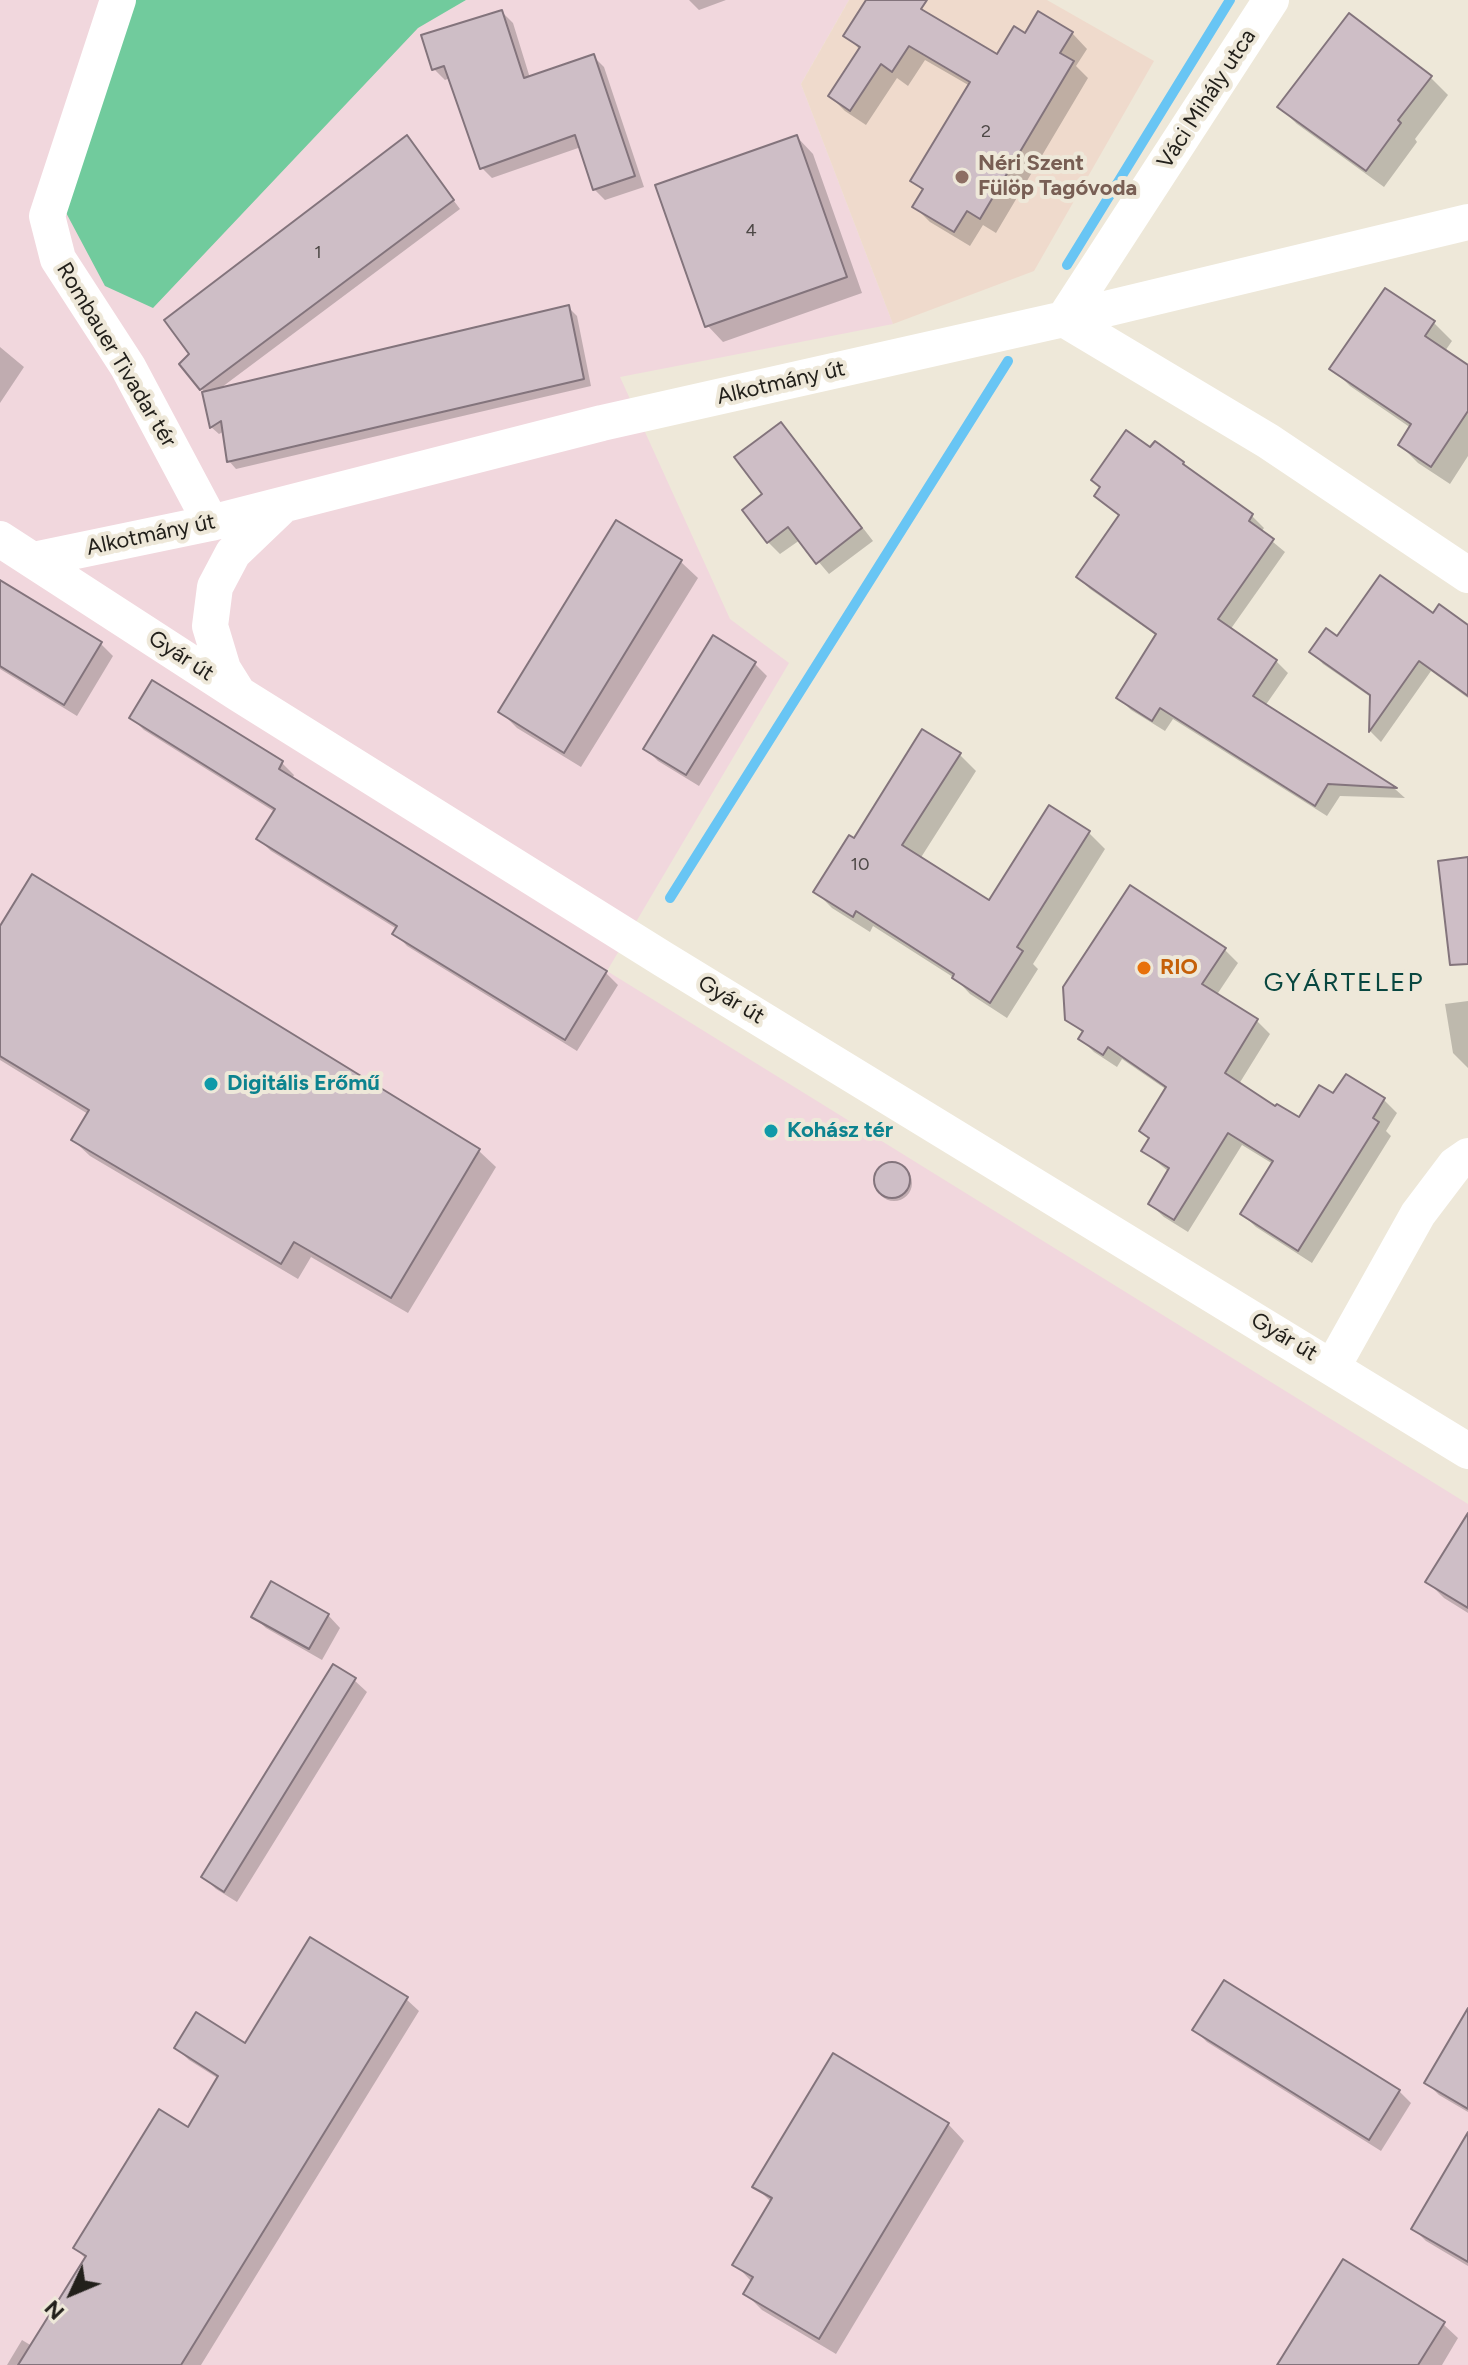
<!DOCTYPE html>
<html>
<head>
<meta charset="utf-8">
<style>
	body { margin:0 }
	#map { position:relative; width:1468px; height:2365px; overflow:hidden; background:#eee8d9; font-family:Figtree,sans-serif }
	canvas { display:block }
	.north { position:absolute; left:32px; top:2253px; width:80px; height:80px; -webkit-text-stroke:6px #eee8d9; paint-order:stroke; rotate:226deg; font-size:22px; font-weight:700; line-height:32px; text-align:center; color:#22201b }
	.north::after { content:''; display:block; margin:auto; width:28px; height:36px; background:#22201b; clip-path:polygon(50% 0,100% 100%,50% 72%,0 100%) }
</style>
</head>
<body>
<div id="map">
<canvas width="1468" height="2365"></canvas>
<div class="north">N</div>
</div>
<script>
const g = document.querySelector('canvas').getContext('2d');
g.lineJoin = 'round';
function fillPath(path, color) {
  g.fillStyle = color;
  g.fill(path, 'evenodd');
}
function shape(rows) {
  const path = new Path2D();
  for (const r of rows) {
    if (r.length === 3) {
      path.moveTo(r[0] + r[2], r[1]);
      path.arc(r[0], r[1], r[2], 0, 2 * Math.PI);
      continue;
    }
    path.moveTo(r[0], r[1]);
    for (let i = 2; i < r.length; i += 2) path.lineTo(r[i], r[i + 1]);
  }
  return path;
}
function trace(path, color, width, dash) {
  g.strokeStyle = color;
  g.lineWidth = width;
  g.lineCap = dash ? 'butt' : 'round';
  g.setLineDash(dash || []);
  g.stroke(path);
}
function label(font, color, halo, rows, align = 'center') {
  g.font = font + ' Figtree,sans-serif';
  g.lineWidth = 8;
  g.setLineDash([]);
  g.textBaseline = 'middle';
  g.strokeStyle = halo;
  g.fillStyle = color;
  for (const [text, x, y, turn = 0] of rows) {
    g.save();
    g.translate(x, y);
    g.rotate((+turn || 0) * Math.PI / 180);
    g.textAlign = isNaN(turn) ? turn : align;
    if (halo) g.strokeText(text, 0, 0);
    g.fillText(text, 0, 0);
    g.restore();
  }
}
const industrial = shape([
	[0,0,136,0,55,192,418,27,466,0,849,0,801,84,893,324,620,377,730,619,789,663,607,971,1468,1504,1468,2365,0,2365]
]);
const education = shape([
	[849,0,1047,0,1154,61,1034,271,893,324,801,84]
]);
const green = shape([
	[136,0,466,0,418,28,153,308,105,286,55,192]
]);
const shadow = shape([
	[689,0,726,0,699,10],
	[868,0,910,0,931,17,997,57,1025,35,1072,33,1087,49,1076,66,1088,78,996,233,983,225,970,246,930,222,915,207,924,192,913,181,970,86,925,60,908,86,897,78,866,125,845,111,830,96,860,50,846,35],
	[502,12,513,23,530,78,593,56,604,67,644,187,605,200,594,189,581,147,492,178,482,168,450,78,445,80,434,69],
	[1349,16,1431,78,1448,95,1415,139,1417,142,1384,187,1297,124,1279,107],
	[797,137,813,154,862,293,723,342,707,325],
	[407,138,460,209,218,390,569,308,577,316,591,386,236,469,229,461,225,431,219,434,211,427,206,394,181,364],
	[1434,323,1452,341,1445,351,1468,367,1468,456,1450,484,1418,463,1400,445,1411,428,1350,386,1332,368],
	[0,347,24,367,0,403],
	[781,424,793,437,873,541,829,574,800,540,780,554,768,542,765,495],
	[1151,450,1183,463,1195,475,1252,516,1264,528,1261,532,1285,552,1230,630,1276,661,1288,673,1265,706,1395,789,1405,798,1340,796,1327,816,1173,719,1165,731,1131,710,1119,698,1157,636,1090,589,1078,577,1120,517,1097,496],
	[617,523,681,562,698,578,581,767,517,728,501,712],
	[0,583,101,644,113,656,77,716,0,669],
	[1433,616,1468,627,1468,698,1431,671,1381,742,1371,732,1372,698,1323,664,1312,652,1338,639],
	[755,664,767,676,699,786,658,761,646,749],
	[132,718,282,763,294,775,292,779,606,973,618,985,577,1051,407,946,395,933,397,929,271,851,258,839,275,812,144,730],
	[959,754,976,771,920,859,989,903,1050,808,1089,833,1105,849,1033,964,1038,969,1007,1018,970,994,956,979,873,926,870,932,832,908,816,892,854,841],
	[32,877,479,1151,496,1167,408,1313,311,1257,298,1279,90,1156,73,1140,88,1114,0,1060,0,930],
	[1225,950,1238,963,1216,996,1257,1021,1270,1034,1239,1084,1276,1109,1299,1120,1334,1096,1346,1076,1384,1100,1397,1113,1386,1131,1391,1136,1312,1263,1256,1227,1242,1214,1273,1164,1242,1145,1188,1232,1164,1217,1150,1204,1169,1172,1144,1151,1151,1140,1142,1131,1167,1090,1122,1059,1117,1067,1094,1052,1081,1039,1084,1034,1067,1019],
	[1468,1001,1468,1068,1453,1053,1445,1004],
	[894,1183,18],
	[1468,1520,1468,1613,1444,1598,1428,1582],
	[328,1615,340,1628,322,1660,266,1628,253,1616],
	[354,1680,367,1692,237,1902,216,1889,204,1877],
	[406,1999,419,2011,201,2365,7,2365,22,2340,32,2346,86,2259,75,2248,188,2129,219,2079,189,2060,176,2048,246,2045],
	[1468,2012,1468,2112,1439,2095,1426,2082],
	[1195,2030,1399,2091,1411,2103,1381,2151,1207,2042],
	[948,2124,964,2141,836,2354,762,2310,746,2294,751,2281,735,2264,772,2203,755,2186],
	[1468,2136,1468,2266,1426,2241,1413,2228],
	[1443,2324,1458,2338,1442,2365,1281,2365]
]);
const stream = shape([
	[1067,265,1230,0],
	[670,898,1008,361]
]);
const building = shape([
	[866,0,927,0,921,9,997,54,1014,26,1025,33,1038,11,1073,32,1060,53,1074,61,980,219,967,211,954,232,912,207,923,189,910,181,970,82,909,46,892,72,881,64,850,111,828,96,860,47,843,36,866,0],
	[502,10,524,78,594,54,635,176,593,190,575,135,480,169,444,66,432,70,421,35,502,10],
	[1349,13,1432,76,1398,120,1401,123,1366,171,1277,107,1349,13],
	[407,135,454,200,200,390,179,364,189,354,164,320,407,135],
	[797,135,847,277,705,327,655,185,797,135],
	[1385,288,1435,321,1425,336,1468,365,1468,411,1431,467,1398,445,1411,424,1329,369,1385,288],
	[569,305,584,379,227,462,221,421,210,428,202,392,569,305],
	[781,422,862,528,816,564,788,527,767,543,742,510,762,494,734,457,781,422],
	[1126,430,1150,447,1155,441,1184,462,1183,464,1253,514,1249,521,1274,539,1218,619,1277,660,1253,696,1397,788,1328,784,1315,806,1160,708,1152,721,1116,698,1156,634,1076,577,1119,515,1094,496,1100,487,1091,480,1126,430],
	[616,520,682,560,564,753,498,712,616,520],
	[1380,575,1433,613,1439,604,1468,625,1468,696,1419,661,1369,732,1370,695,1309,652,1326,628,1337,636,1380,575],
	[0,580,102,642,64,705,0,666,0,580],
	[713,635,756,662,686,775,643,749,713,635],
	[152,680,283,761,279,769,607,971,565,1040,392,934,397,926,256,839,275,809,129,718,152,680],
	[922,729,961,753,902,845,989,900,1049,805,1090,831,1017,947,1023,951,990,1003,952,978,954,974,856,911,853,917,813,892,849,835,854,838,922,729],
	[1468,857,1468,964,1450,965,1438,861,1468,857],
	[32,874,480,1149,391,1298,294,1242,281,1264,71,1140,89,1110,0,1056,0,926,32,874],
	[1130,885,1226,948,1202,984,1258,1019,1225,1073,1275,1106,1277,1104,1299,1117,1319,1085,1333,1093,1346,1074,1385,1098,1373,1118,1379,1122,1298,1251,1240,1214,1273,1161,1228,1133,1174,1220,1148,1204,1169,1168,1141,1151,1149,1138,1139,1131,1166,1087,1108,1047,1103,1055,1078,1039,1083,1031,1065,1020,1063,987,1130,885],
	[892,1180,18],
	[1468,1513,1468,1608,1425,1582,1468,1513],
	[271,1581,329,1614,309,1649,251,1617,271,1581],
	[333,1664,356,1678,224,1892,201,1877,333,1664],
	[310,1937,408,1997,181,2365,18,2365,86,2256,73,2248,159,2109,188,2127,218,2076,174,2048,196,2012,245,2043,310,1937],
	[1224,1980,1400,2090,1369,2140,1192,2030,1224,1980],
	[1468,2008,1468,2109,1424,2083,1468,2008],
	[833,2053,949,2123,819,2339,743,2294,753,2277,732,2265,772,2198,752,2187,833,2053],
	[1468,2132,1468,2262,1411,2229,1468,2132],
	[1343,2259,1445,2322,1418,2365,1277,2365,1343,2259]
]);
const minor = shape([
	[118,0,47,216,58,259,128,367,211,523],
	[1064,319,1468,222],
	[1064,319,1271,0],
	[0,539,239,694,663,959,1468,1451],
	[33,560,211,523,602,423,1064,319,1268,441,1468,575],
	[238,693,223,669,210,626,215,587,233,553,280,508],
	[1333,1366,1418,1214,1455,1165,1468,1156]
]);
const markers = [
	[962,177,8,"#8d6e63"],
	[1144,968,8,"#e8710a"],
	[211,1084,8,"#0f9aa8"],
	[771,1131,8,"#0f9aa8"]
];
const numberNames = [
	["2",986,132],
	["4",751,231],
	["1",318,253],
	["10",860,865]
];
const streetNames = [
	["Váci Mihály utca",1207,99,-57],
	["Rombauer Tivadar tér",116,355,59],
	["Alkotmány út",781,383,-13],
	["Alkotmány út",151,535,-12],
	["Gyár út",181,656,33],
	["Gyár út",731,1000,31],
	["Gyár út",1284,1337,31]
];
const educationNames = [
	["Néri Szent",978,164],
	["Fülöp Tagóvoda",978,189]
];
const foodNames = [
	["RIO",1160,968]
];
const cultureNames = [
	["Digitális Erőmű",227,1084],
	["Kohász tér",787,1131]
];
const quarterNames = [
	["GYÁRTELEP",1344,983]
];
fillPath(industrial, '#f1d7dd');
fillPath(education, '#efdacc');
fillPath(green, '#71cb9d');
fillPath(shadow, '#0003');
trace(stream, '#68c5f4', 10);
fillPath(building, '#cebec6');
trace(building, '#83747c', 2);
trace(minor, '#fff', 36);
for (const [x, y, r, color] of markers) {
  const dot = new Path2D();
  dot.arc(x, y, r, 0, 2 * Math.PI);
  g.fillStyle = color;
  g.fill(dot);
  trace(dot, '#eee8d9', 3);
}
label('18px', '#4d4846', null, numberNames);
label('22px', '#22201b', '#eee8d9', streetNames);
label('bold 22px', '#785e54', '#eee8d9', educationNames, 'left');
label('bold 22px', '#c56008', '#eee8d9', foodNames, 'left');
label('bold 22px', '#0d838f', '#eee8d9', cultureNames, 'left');
g.letterSpacing = '2px';
label('26px', '#084740', '#eee8d9', quarterNames);
g.letterSpacing = '0px';
</script>
</body>
</html>
